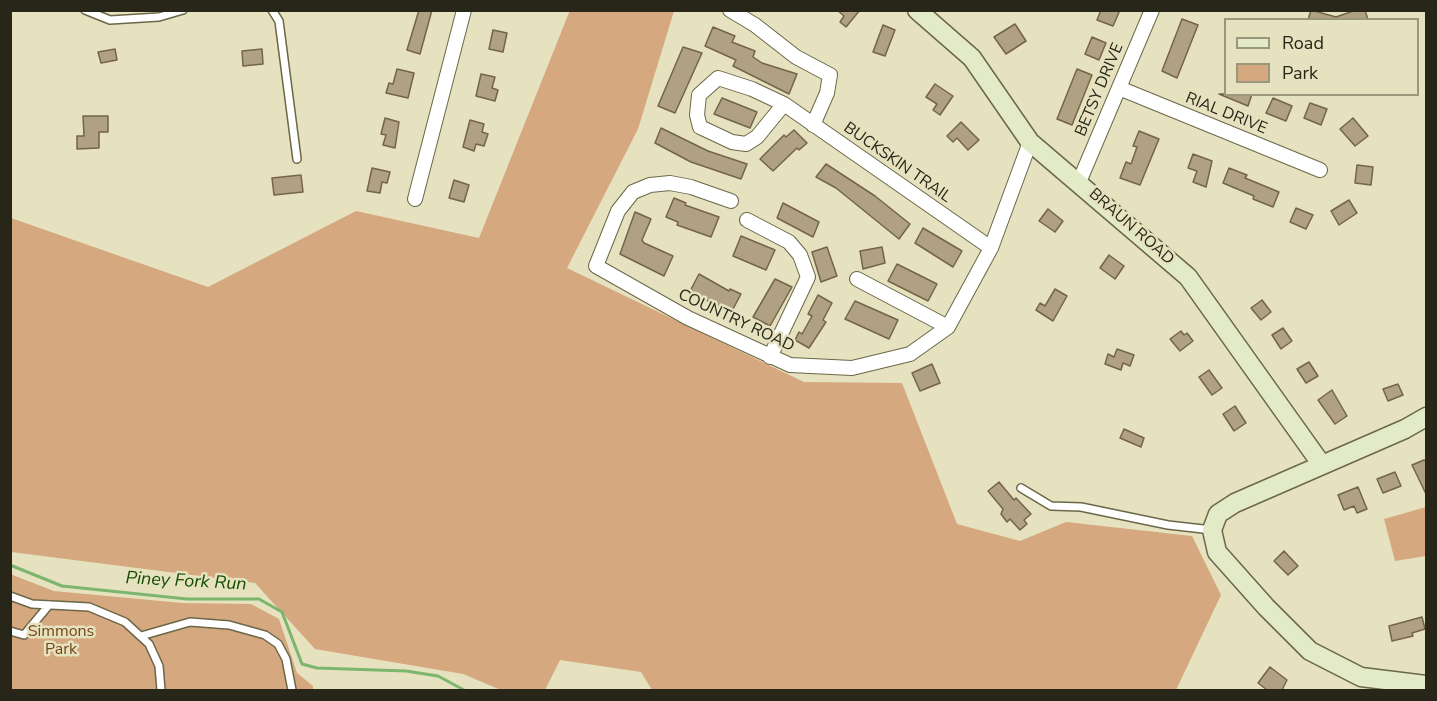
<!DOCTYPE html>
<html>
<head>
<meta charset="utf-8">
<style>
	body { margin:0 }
	#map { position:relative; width:1437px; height:701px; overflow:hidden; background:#e6e2bf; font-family:"Nunito Sans",sans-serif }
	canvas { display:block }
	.frame { position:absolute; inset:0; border:12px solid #272619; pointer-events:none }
	.legend { position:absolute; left:1224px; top:18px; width:195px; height:78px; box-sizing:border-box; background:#e6e2bf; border:2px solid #9a977d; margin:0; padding:8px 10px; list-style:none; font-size:18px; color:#272619 }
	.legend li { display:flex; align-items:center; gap:12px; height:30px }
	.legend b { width:30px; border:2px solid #9a977d }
</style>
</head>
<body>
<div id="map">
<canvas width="1437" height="701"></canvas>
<div class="frame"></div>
<ul class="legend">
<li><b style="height:8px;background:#e2eac7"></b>Road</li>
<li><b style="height:16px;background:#d5a87f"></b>Park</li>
</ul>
</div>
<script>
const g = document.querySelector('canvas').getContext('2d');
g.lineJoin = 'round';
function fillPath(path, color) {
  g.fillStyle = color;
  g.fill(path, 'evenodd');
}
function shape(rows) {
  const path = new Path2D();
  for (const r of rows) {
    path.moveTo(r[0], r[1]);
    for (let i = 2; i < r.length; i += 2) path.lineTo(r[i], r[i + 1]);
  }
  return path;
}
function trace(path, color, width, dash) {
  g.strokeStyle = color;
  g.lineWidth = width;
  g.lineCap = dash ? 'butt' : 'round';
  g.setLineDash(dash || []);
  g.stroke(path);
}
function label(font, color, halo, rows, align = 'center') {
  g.font = font + ' "Nunito Sans",sans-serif';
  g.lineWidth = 5;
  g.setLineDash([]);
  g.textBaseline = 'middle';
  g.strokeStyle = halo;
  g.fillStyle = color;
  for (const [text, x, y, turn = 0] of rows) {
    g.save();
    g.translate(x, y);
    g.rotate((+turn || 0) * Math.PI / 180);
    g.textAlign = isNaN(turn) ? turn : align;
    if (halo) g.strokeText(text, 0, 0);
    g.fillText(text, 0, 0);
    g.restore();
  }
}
const green = shape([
	[570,10,674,11,638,129,567,268,804,382,902,383,957,524,1020,541,1066,522,1192,536,1221,595,1176,690,652,690,641,672,560,660,545,690,501,690,463,674,315,649,255,583,11,552,11,218,208,287,356,211,479,238],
	[1426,507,1426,556,1395,561,1384,519],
	[10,574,54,591,182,603,251,604,279,619,297,673,313,686,313,690,11,690]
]);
const stream = shape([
	[10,565,62,586,187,599,259,599,282,612,302,664,317,668,406,671,438,676,464,690]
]);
const building = shape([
	[419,10,432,10,420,54,407,50,419,10],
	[837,10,860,10,846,27,840,22,844,16,837,10],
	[1101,10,1120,10,1113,26,1097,20,1101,10],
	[1311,10,1336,17,1356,10,1365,10,1368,20,1308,20,1311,10],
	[1182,19,1198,25,1177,78,1162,71,1182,19],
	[1015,24,1026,41,1006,54,994,37,1015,24],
	[883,25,895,30,885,56,873,52,883,25],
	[713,27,735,36,732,42,755,51,753,57,762,63,797,74,789,94,733,66,736,60,705,46,713,27],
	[493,30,507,33,503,52,489,49,493,30],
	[1092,37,1106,43,1099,60,1085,54,1092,37],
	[683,47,702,53,675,113,658,106,683,47],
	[115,49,117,60,101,63,98,52,115,49],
	[262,49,263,64,243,66,242,51,262,49],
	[397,69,414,73,408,98,386,93,389,83,393,84,397,69],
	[1077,69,1092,75,1072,125,1057,119,1077,69],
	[481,74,495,77,492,88,498,90,495,101,476,96,481,74],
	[935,84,953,96,940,115,933,110,937,104,926,97,935,84],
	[1219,94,1252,94,1248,106,1219,94],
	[722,98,757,112,750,128,714,114,722,98],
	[1273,98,1292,106,1286,121,1266,113,1273,98],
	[1310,103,1327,109,1321,125,1304,118,1310,103],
	[83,116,108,116,108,132,99,132,99,148,77,149,77,136,84,136,83,116],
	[385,118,399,122,395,148,383,145,386,135,381,134,385,118],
	[1353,118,1368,136,1355,146,1340,129,1353,118],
	[470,120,484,124,482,132,488,134,484,146,476,144,474,151,463,147,470,120],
	[961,122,979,140,968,150,957,138,953,142,947,136,961,122],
	[661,128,708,151,747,164,741,179,691,162,655,143,661,128],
	[794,130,807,143,799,150,797,148,773,171,760,159,784,135,786,137,794,130],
	[1139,131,1159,139,1140,185,1120,178,1126,162,1131,164,1137,147,1133,146,1139,131],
	[1193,154,1212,161,1206,187,1193,182,1197,171,1188,168,1193,154],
	[826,164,875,196,910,224,899,239,836,188,816,177,826,164],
	[1357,165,1373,167,1371,185,1355,183,1357,165],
	[372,168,390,172,387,183,382,182,380,193,367,191,372,168],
	[1229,168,1247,175,1245,178,1279,192,1273,207,1253,199,1254,196,1223,183,1229,168],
	[301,175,303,192,274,195,272,178,301,175],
	[454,180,469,185,464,202,449,198,454,180],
	[674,198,686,203,685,205,719,217,711,237,677,225,678,222,666,217,674,198],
	[1349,200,1357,213,1339,225,1331,211,1349,200],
	[783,203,819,222,813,237,777,218,783,203],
	[1296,208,1313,215,1306,229,1290,222,1296,208],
	[1048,209,1063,221,1055,232,1039,221,1048,209],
	[635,212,651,219,642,240,644,243,673,256,664,276,620,254,635,212],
	[923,228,962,251,953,267,915,243,923,228],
	[741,236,775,250,766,270,733,256,741,236],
	[827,247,837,276,821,282,812,252,827,247],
	[882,247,885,263,863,269,860,251,882,247],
	[1109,255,1124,266,1115,279,1100,268,1109,255],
	[897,264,937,284,928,301,888,281,897,264],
	[699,274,729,291,730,289,741,294,732,311,689,293,699,274],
	[775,279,792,287,770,326,753,317,775,279],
	[1055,289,1067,296,1053,321,1036,310,1040,303,1045,306,1055,289],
	[818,295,832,303,823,320,826,322,809,348,795,340,799,332,802,334,812,316,808,314,818,295],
	[1262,300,1271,312,1261,320,1251,308,1262,300],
	[855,301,898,320,889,339,845,319,855,301],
	[1283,328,1292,341,1281,349,1272,335,1283,328],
	[1181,331,1184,335,1187,333,1193,341,1180,351,1170,339,1181,331],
	[1117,349,1134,355,1130,366,1123,363,1121,370,1105,364,1108,354,1114,357,1117,349],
	[1309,362,1318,376,1306,383,1297,369,1309,362],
	[932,364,940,383,920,391,912,373,932,364],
	[1209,370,1222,388,1212,395,1199,377,1209,370],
	[1398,384,1403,395,1388,401,1383,389,1398,384],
	[1332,390,1347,416,1335,424,1318,400,1332,390],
	[1235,406,1246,423,1234,431,1223,414,1235,406],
	[1124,429,1144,438,1141,447,1120,438,1124,429],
	[1424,460,1426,461,1426,494,1412,465,1424,460],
	[1395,472,1401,486,1383,493,1377,479,1395,472],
	[999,482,1014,500,1016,498,1031,514,1024,520,1027,524,1020,530,1010,519,1007,522,1001,514,1003,509,988,491,999,482],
	[1358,487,1367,509,1357,513,1354,506,1344,510,1338,495,1358,487],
	[1284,551,1298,566,1288,575,1274,561,1284,551],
	[1422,617,1425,629,1412,633,1413,636,1392,641,1389,626,1422,617],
	[1270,667,1287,680,1282,690,1267,690,1258,683,1270,667]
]);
const lane = shape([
	[85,10,110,20,159,17,183,10],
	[272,10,279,21,297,159],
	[1021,488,1051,506,1081,507,1168,525,1212,530],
	[10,596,32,604,89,607,125,622,149,644,159,666,161,690],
	[10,631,24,635,49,605],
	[141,636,190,622,229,625,265,635,278,644,286,659,292,690]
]);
const street = shape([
	[730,10,755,25,796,57,830,75,827,93,813,125],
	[1119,88,1320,170],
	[784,104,757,137,746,144,732,142,700,127,697,115,699,95,718,78,752,89,784,104,991,248],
	[1079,182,1152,10],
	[415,199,464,10],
	[731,201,691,187,670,183,650,185,633,192,618,211,596,266,688,318,790,365,852,368,910,354,948,327,991,248,1030,142],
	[747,220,789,242,800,255,808,277,770,357],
	[857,279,948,327]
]);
const secondary = shape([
	[917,10,972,58,1030,142,1188,277,1322,465],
	[1426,417,1405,429,1235,503,1218,514,1212,530,1217,552,1266,607,1310,651,1361,677,1426,685]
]);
const streetNames = [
	["BETSY DRIVE",1100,90,-67],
	["RIAL DRIVE",1226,114,22],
	["BUCKSKIN TRAIL",897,163,35],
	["BRAUN ROAD",1131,227,41],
	["COUNTRY ROAD",736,321,25]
];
const parkNames = [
	["Simmons",61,632],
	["Park",61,650]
];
const waterNames = [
	["Piney Fork Run",186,582,3]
];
fillPath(green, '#d5a87f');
trace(stream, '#7bb56e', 3);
fillPath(building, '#b1a183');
trace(building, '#746448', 1.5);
trace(lane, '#6b6748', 10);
trace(street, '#6b6748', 16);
trace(secondary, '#6b6748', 21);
trace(lane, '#fff', 7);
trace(street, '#fff', 14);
trace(secondary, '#e2eac7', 18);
label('16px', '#272619', '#e6e2bf', streetNames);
label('16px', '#754817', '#e6e2bf', parkNames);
label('italic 18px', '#134c00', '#e6e2bf', waterNames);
</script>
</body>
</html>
